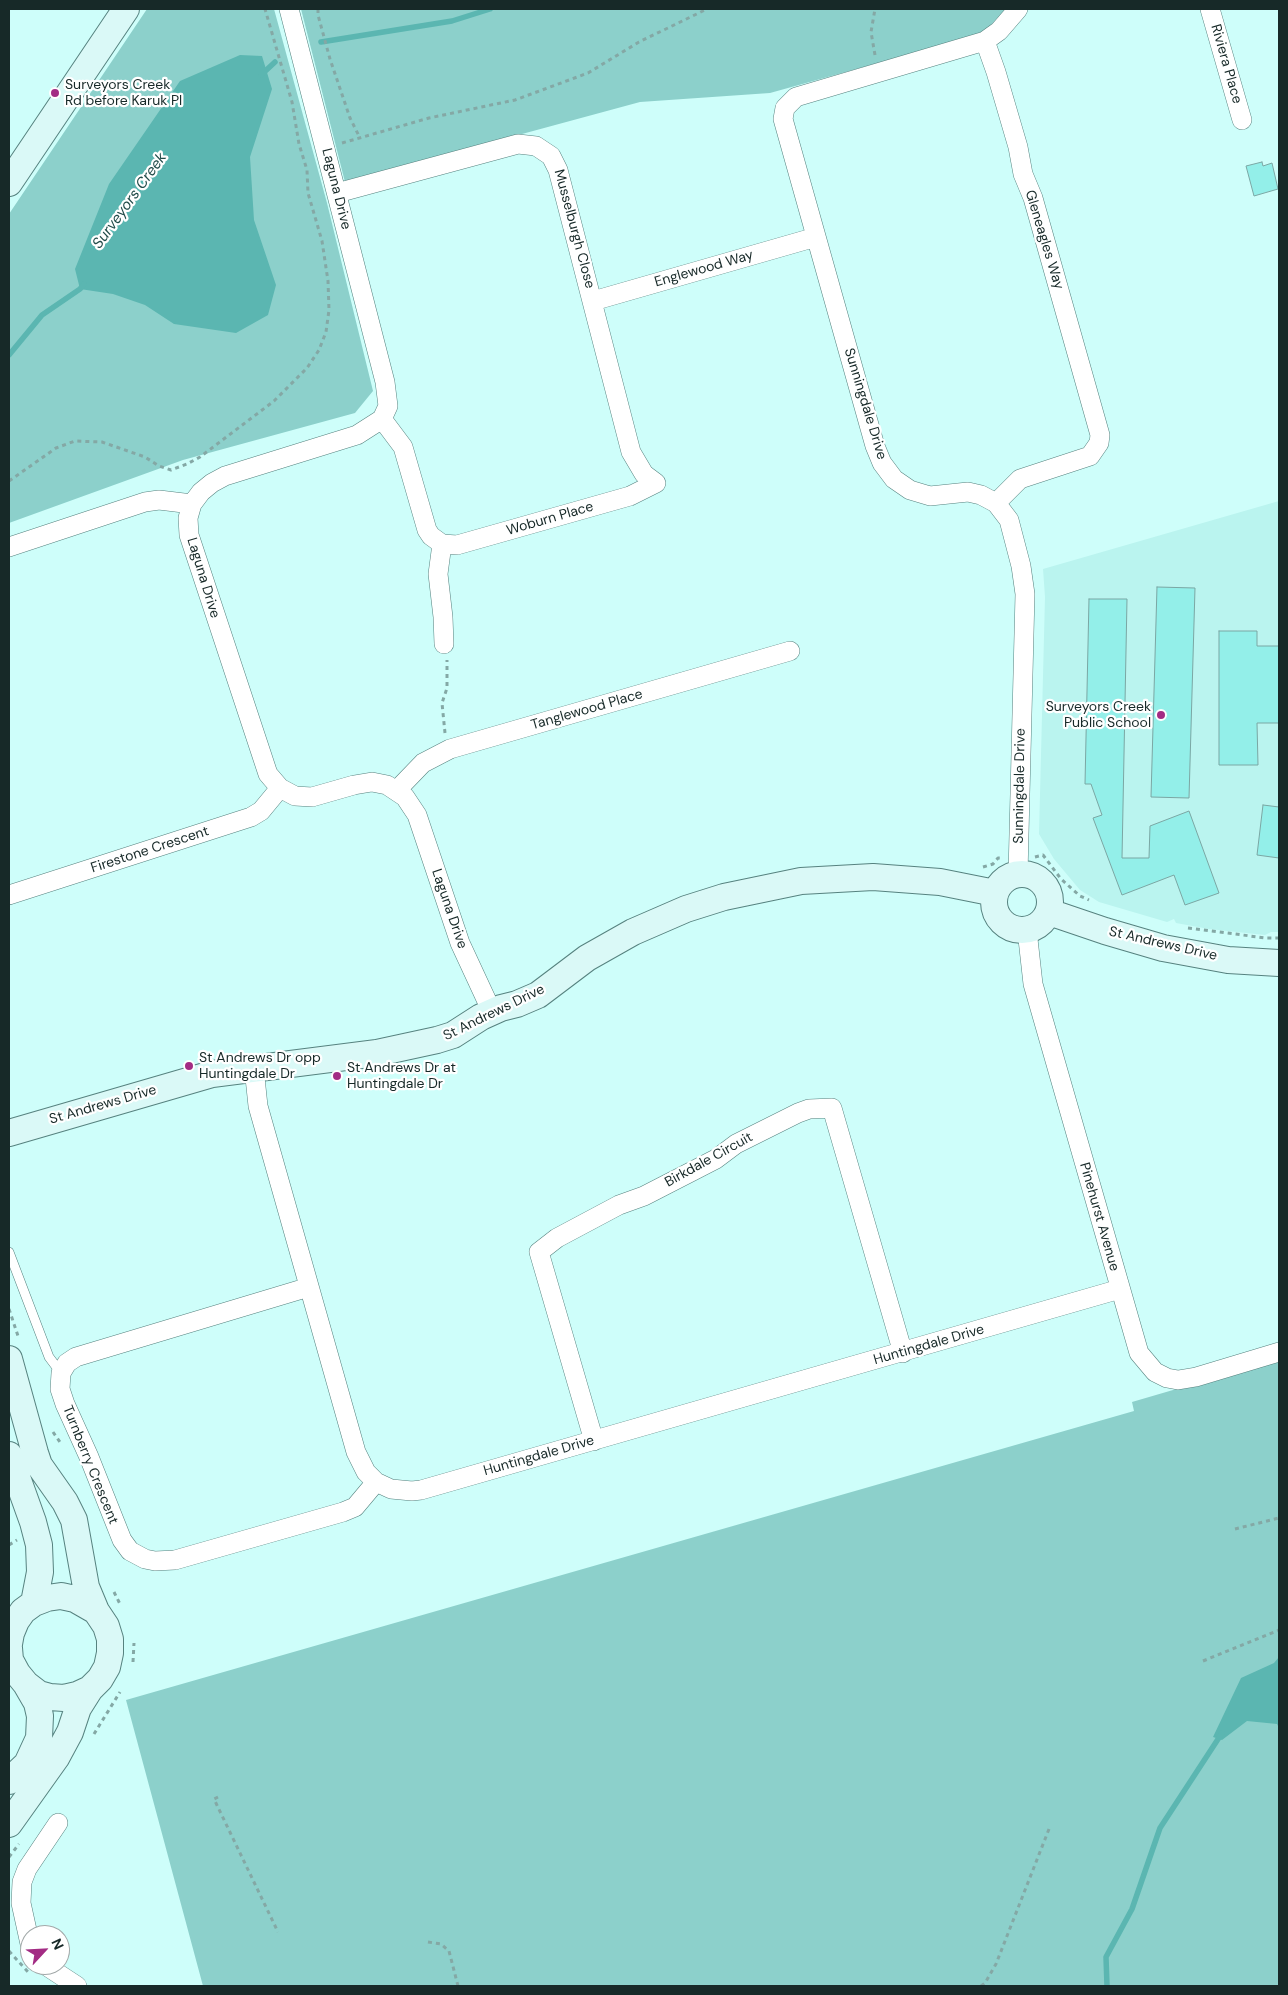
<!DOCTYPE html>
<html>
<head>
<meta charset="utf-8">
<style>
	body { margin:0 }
	#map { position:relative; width:1288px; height:1995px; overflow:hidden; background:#cefefa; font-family:"DM Sans",sans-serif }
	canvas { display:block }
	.frame { position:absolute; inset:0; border:10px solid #172928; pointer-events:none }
	.north { position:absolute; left:20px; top:1925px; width:50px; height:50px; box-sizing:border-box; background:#fff; border:1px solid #a2a9a9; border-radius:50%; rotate:65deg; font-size:14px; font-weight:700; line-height:20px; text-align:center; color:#172928 }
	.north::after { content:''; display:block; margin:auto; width:18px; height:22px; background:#a32c84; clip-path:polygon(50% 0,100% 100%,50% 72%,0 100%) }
</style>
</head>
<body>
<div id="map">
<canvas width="1288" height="1995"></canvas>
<div class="frame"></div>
<div class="north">N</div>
</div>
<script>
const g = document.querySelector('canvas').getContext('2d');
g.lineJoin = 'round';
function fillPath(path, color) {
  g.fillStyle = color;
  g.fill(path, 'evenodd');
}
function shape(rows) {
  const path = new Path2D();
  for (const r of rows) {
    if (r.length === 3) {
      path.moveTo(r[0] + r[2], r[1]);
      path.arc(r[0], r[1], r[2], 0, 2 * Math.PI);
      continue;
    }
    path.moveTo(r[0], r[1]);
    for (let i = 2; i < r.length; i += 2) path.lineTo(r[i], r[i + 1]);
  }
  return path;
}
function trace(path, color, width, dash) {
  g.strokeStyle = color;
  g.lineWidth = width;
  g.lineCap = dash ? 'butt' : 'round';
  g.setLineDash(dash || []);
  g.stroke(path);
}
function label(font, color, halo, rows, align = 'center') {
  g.font = font + ' "DM Sans",sans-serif';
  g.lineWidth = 4.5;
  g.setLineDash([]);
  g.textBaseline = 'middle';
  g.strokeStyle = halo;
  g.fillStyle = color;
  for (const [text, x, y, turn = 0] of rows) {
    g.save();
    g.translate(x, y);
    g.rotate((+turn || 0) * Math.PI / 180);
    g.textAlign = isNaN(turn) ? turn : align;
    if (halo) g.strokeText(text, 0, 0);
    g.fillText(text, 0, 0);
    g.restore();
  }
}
const built = shape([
	[1279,501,1279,932,1271,932,1265,935,1209,929,1176,923,1174,919,1167,922,1099,902,1080,890,1054,859,1039,834,1045,597,1043,569]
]);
const green = shape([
	[147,9,274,9,327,203,373,391,355,413,183,460,9,523,9,214],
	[301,9,1006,9,982,34,770,93,640,102,345,182],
	[1279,1359,1279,1986,203,1986,126,1700,1134,1411,1132,1402]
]);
const water = shape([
	[240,55,262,56,272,89,250,157,254,220,276,285,268,315,236,333,174,324,145,305,113,294,80,289,75,269,109,184,180,81],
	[1279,1657,1279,1728,1277,1724,1247,1721,1222,1740,1213,1737,1241,1678,1274,1663]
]);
const stream = shape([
	[321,42,452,21,490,9],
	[261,75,275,62],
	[9,355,42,315,80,289,84,284],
	[1107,1986,1106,1957,1132,1909,1160,1828,1222,1733]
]);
const building = shape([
	[1262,162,1263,166,1272,163,1278,189,1254,196,1246,166,1262,162],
	[1157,587,1195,588,1189,798,1151,797,1157,587],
	[1089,599,1127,599,1122,858,1149,858,1150,826,1189,811,1219,893,1185,905,1174,875,1122,895,1093,818,1102,815,1091,784,1085,784,1089,599],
	[1219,631,1257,631,1257,646,1279,646,1279,723,1257,723,1258,765,1219,765,1219,631],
	[1263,805,1279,807,1279,858,1257,855,1263,805]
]);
const path = shape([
	[318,9,318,15,330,59,350,118,360,138],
	[875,55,871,32,875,9],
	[342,143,429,118,515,100,588,73,639,42,707,9],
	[9,481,56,448,75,441,102,442,145,457,159,466,171,470,187,464,200,457,274,401,307,368,319,350,326,332,329,310,328,281,322,241,308,193,307,170,299,144,292,102,265,9],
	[445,733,442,703,447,688,447,660],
	[1035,857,1043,855,1061,879,1080,896,1089,900],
	[983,867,993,864,998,858,1002,858],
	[1188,928,1266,938,1279,938],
	[9,1309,19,1339],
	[53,1432,62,1445],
	[1235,1529,1279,1518],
	[9,1545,17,1540],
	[114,1592,120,1604],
	[1203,1661,1279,1630],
	[133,1662,134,1643],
	[94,1734,120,1692],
	[218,1797,214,1799,278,1932],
	[9,1857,19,1844],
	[428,1942,441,1944,449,1951,458,1986],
	[9,1951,28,1972],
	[981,1986,985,1983,996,1964,1049,1829]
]);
const lane = shape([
	[9,1252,49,1357,61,1373]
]);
const street = shape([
	[289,9,385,382,388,406,382,419,357,435,225,476,212,483,201,492,192,504,188,518,189,535,268,774,280,788,295,796,312,797,354,785,372,782,387,785,405,797,417,815,460,943,492,1012],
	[1210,9,1242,120],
	[985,41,996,72,1018,147,1023,174,1033,198,1100,435,1099,443,1090,456,1020,479,996,503],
	[337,193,518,144,536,146,551,156,558,170,631,452,644,474,656,483,630,496,457,545,442,544,431,536,427,530,403,447,382,419],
	[593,301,816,237],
	[442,544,438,574,443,617,444,644],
	[9,547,145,502,159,500,192,504],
	[396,791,423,763,450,749,790,651],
	[1018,874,1025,594,1021,566,1009,520,996,503,981,495,968,492,930,496,910,490,894,479,882,463,875,446,783,119,785,108,796,97,985,41,999,31,1018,9],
	[9,895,251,817,261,811,280,788],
	[1027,930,1033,984,1139,1353,1155,1372,1167,1378,1178,1380,1196,1377,1279,1352],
	[254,1068,258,1106,356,1452,366,1472,376,1482,391,1489,412,1491,421,1490,1120,1289],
	[309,1287,76,1357,67,1363,61,1373,60,1389,65,1404,89,1457,122,1540,130,1551,145,1559,155,1561,175,1560,343,1512,355,1507,376,1482],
	[594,1441,539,1252,557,1238,619,1205,644,1196,716,1159,736,1144,798,1113,809,1109,832,1108,903,1353],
	[30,1944,21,1903,22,1882,27,1869,58,1823],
	[45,1965,77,1986]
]);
const secondary = shape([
	[9,183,126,9],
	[1022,902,28],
	[1049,912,1105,931,1163,948,1228,960,1279,963],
	[9,1133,212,1074,377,1053,437,1040,453,1035,481,1017,501,1008,517,1004,538,995,587,958,633,932,686,909,724,897,801,881,873,877,940,882,995,893],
	[9,1359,35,1453,39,1465,65,1502,74,1520,86,1587,96,1611],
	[9,1455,33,1522,39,1545,40,1572,34,1603],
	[9,1644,11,1633,16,1621,23,1611,34,1603,47,1598,61,1596,75,1599,96,1611,106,1626,110,1639,110,1653,107,1667,100,1679,90,1689,77,1695,64,1698,50,1697,39,1694,26,1684,17,1673,10,1660,9,1648],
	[9,1781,27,1764,39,1738,40,1716,37,1703,26,1684],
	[9,1824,56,1758,70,1732,78,1708,90,1689]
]);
const markers = [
	[55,93,5,"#a32c84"],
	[1161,715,5,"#a32c84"],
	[189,1066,5,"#a32c84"],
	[337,1076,5,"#a32c84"]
];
const streetNames = [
	["Riviera Place",1226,64,74],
	["Laguna Drive",336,189,76],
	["Musselburgh Close",574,229,75],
	["Gleneagles Way",1044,240,73],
	["Englewood Way",704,269,-16],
	["Sunningdale Drive",865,404,73],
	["Woburn Place",550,519,-16],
	["Laguna Drive",203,578,73],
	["Tanglewood Place",587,710,-16],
	["Sunningdale Drive",1020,786,-89],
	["Firestone Crescent",150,850,-18],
	["Laguna Drive",449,909,71],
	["St Andrews Drive",1163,944,13],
	["St Andrews Drive",494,1013,-26],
	["St Andrews Drive",103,1105,-16],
	["Birkdale Circuit",709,1160,-29],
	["Pinehurst Avenue",1099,1217,74],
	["Huntingdale Drive",929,1345,-16],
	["Huntingdale Drive",539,1456,-16],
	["Turnberry Crescent",90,1465,68]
];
const poiNames = [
	["Surveyors Creek",65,85],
	["Rd before Karuk Pl",65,101],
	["Surveyors Creek",1151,707,"right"],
	["Public School",1151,723,"right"],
	["St Andrews Dr opp",199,1058],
	["Huntingdale Dr",199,1074],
	["St Andrews Dr at",347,1068],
	["Huntingdale Dr",347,1084]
];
const waterNames = [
	["Surveyors Creek",130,201,-54]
];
fillPath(built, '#baf4ef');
fillPath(green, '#8cd0cb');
fillPath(water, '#5bb6b1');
trace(stream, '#5bb6b1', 5.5);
fillPath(building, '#93efe9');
trace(building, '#7ba7a4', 1);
trace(lane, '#56827f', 10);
trace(street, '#56827f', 20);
trace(secondary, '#56827f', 28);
trace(path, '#84a8a5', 3, [4, 4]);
trace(lane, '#fff', 9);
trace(street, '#fff', 19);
trace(secondary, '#daf9f7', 26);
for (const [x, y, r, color] of markers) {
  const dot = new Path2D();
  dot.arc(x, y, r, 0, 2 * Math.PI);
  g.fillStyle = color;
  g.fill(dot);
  trace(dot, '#fff', 2);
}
label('14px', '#172928', '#fff', streetNames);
label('14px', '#172928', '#fff', poiNames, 'left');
label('italic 15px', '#214b49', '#fff', waterNames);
</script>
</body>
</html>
